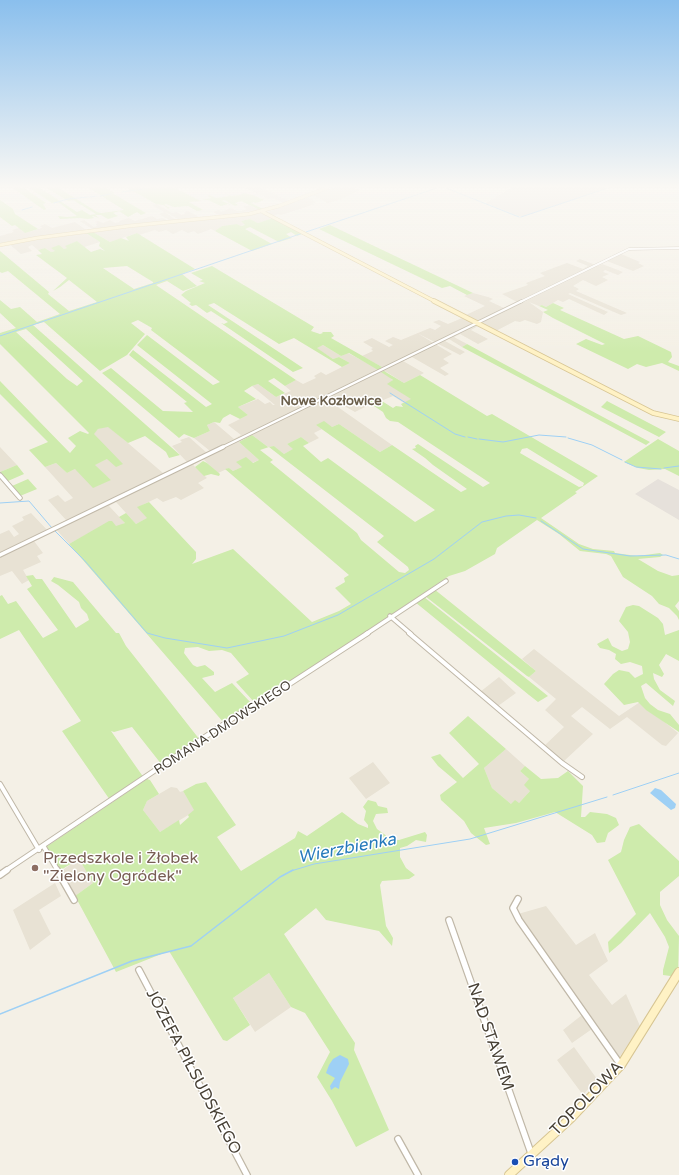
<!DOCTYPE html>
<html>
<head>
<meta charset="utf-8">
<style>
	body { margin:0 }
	canvas { display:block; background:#f4f0e6 }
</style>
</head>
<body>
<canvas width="679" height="1175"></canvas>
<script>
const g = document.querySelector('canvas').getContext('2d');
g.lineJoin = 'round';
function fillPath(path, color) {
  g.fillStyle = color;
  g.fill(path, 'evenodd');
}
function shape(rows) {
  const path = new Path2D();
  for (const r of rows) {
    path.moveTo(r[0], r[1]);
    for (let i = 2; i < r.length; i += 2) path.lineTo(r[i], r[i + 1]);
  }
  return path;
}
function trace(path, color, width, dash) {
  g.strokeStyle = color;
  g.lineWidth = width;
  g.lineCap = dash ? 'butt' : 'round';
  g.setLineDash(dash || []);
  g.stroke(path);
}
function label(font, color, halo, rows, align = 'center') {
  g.font = font + ' "Varela Round",sans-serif';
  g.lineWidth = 3;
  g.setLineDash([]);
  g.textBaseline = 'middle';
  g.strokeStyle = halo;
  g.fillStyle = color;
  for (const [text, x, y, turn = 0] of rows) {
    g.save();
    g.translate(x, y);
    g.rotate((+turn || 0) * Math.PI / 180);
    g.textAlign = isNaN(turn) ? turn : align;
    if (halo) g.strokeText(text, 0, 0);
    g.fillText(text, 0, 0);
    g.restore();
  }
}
const residential = shape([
	[331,188,355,188,360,190,342,199,328,203,312,195],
	[307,197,316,202,313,203,315,204,281,215,278,214,272,216,265,213],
	[157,204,172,213,176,212,182,215,186,213,184,212,188,211,199,217,178,219,165,212,176,220,169,220,159,214,164,212,152,205],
	[249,205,260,210,219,215,213,212,219,210,221,212,231,208,237,211,241,211,247,209,243,207],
	[263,213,273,218,258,223,250,219,241,221,246,224,241,226,237,224,222,226,215,231,211,229,198,234,194,231,188,233,182,230,173,234,166,230,159,232,155,230,139,235,137,233,110,242,93,232],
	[152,216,157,219,163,218,168,221,92,229,80,221,84,220,94,227,97,226,96,224,98,223,95,222,98,221,103,223,110,220,115,223,120,222,119,221,129,218,135,221],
	[75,222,86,230,0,243,0,236,14,232,12,230,19,228,25,233,42,228,40,226,45,224,52,228],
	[86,233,100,242,84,247,77,241,69,245,68,248,64,249,61,247,52,248,55,251,51,252,45,248,38,250,32,245,28,247,32,251,21,254,9,244],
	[621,254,640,262,638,263,644,266,633,271,607,261],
	[580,259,598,266,602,264,623,272,618,275,605,270,603,272,609,274,602,277,608,280,596,286,583,280,573,286,579,289,576,291,627,313,621,315,570,293,568,294,608,312,604,315,569,299,563,302,558,300,546,307,542,305,539,306,529,302,543,312,541,322,537,324,525,320,520,322,515,321,492,333,478,326,471,330,488,339,478,344,460,334,454,337,467,344,462,347,449,339,445,341,465,352,460,355,417,333,452,354,443,359,449,363,440,368,449,374,445,376,412,357,403,361,424,373,404,383,385,371,393,381,388,384,412,399,404,403,393,396,381,401,377,398,368,402,371,404,355,412,339,403,335,405,392,445,380,452,339,424,332,427,316,425,322,429,314,433,319,438,309,443,301,437,287,444,294,449,284,454,274,446,268,447,252,435,239,442,259,460,233,471,229,468,218,473,203,459,193,465,207,478,198,483,204,488,181,500,176,497,163,502,157,498,138,507,148,518,136,524,116,502,109,506,125,523,114,528,108,523,69,544,54,527,66,520,48,500,58,495,65,502,73,498,45,467,56,463,67,473,75,469,111,480,94,465,107,459,93,434,98,429,108,426,163,473,187,462,172,446,182,442,180,440,189,437,207,453,210,451,194,438,210,431,207,425,214,422,234,439,241,435,228,425,248,415,238,407,258,399,265,404,270,402,273,405,275,405,252,386,258,384,276,397,291,391,285,386,296,380,303,384,316,378,314,376,321,372,326,375,350,363,339,357,333,359,316,348,323,345,341,356,348,353,378,369,382,367,362,356,373,351,371,349,373,348,363,342,372,338,389,347,393,345,385,341,393,337,401,340,430,328,435,330,441,326,433,322,439,320,448,324,462,318,472,323,477,321,466,315,485,306,464,296,473,293,488,297,493,299,489,301,504,308,517,302,502,294,528,285,526,283,545,276,540,273,567,263,583,269,588,266,576,261],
	[0,447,17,465,0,472],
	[31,513,50,533,34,541,43,553,37,556,41,562,23,570,29,580,22,584,12,571,0,576,0,534,9,530,14,537,19,534,12,526,24,520,22,517],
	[534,649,619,716,640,702,678,733,666,746,662,745,627,717,610,729,582,707,571,716,593,734,563,762,544,746,564,727,545,710,556,699,529,677,536,671,522,659],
	[499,677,516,693,498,706,480,692],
	[506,749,525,766,520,771,529,779,530,791,519,803,511,804,492,788,484,768],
	[373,762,390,783,366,799,349,778],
	[171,787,177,788,180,792,183,791,195,811,160,832,143,810,147,801],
	[79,859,93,883,75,896,61,871],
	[55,883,61,896,39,910,51,934,30,950,13,910],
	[546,906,576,945,595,933,608,961,589,975,612,1005,626,994,640,1026,619,1058,518,914],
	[269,973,291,1007,255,1032,233,998],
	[582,1015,592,1029,572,1043,563,1030],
	[574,1047,597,1079,583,1095,557,1060]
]);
const industrial = shape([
	[246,188,262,188,289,201,284,203,273,198,269,199],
	[511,188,609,188,521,217,486,203],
	[658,479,679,490,679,520,635,494]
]);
const green = shape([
	[13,188,24,188,46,203,43,204,46,209,44,210],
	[29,188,40,188,77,212,82,210,90,215,96,214,73,200,68,201,47,188,59,188,97,212,101,213,124,210,89,188,106,188,114,193,112,194,114,194,146,213,141,215,137,212,128,217,119,211,113,213,118,216,108,219,101,215,95,215,99,218,93,216,92,216,94,218,88,219,80,218,60,219,58,216,67,217,77,216,58,202,52,203],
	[128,188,175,188,201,201,189,202,203,210,197,211,188,206,174,207,166,204,164,205,170,208,166,209,168,208,163,205,156,204,133,191,121,192,130,190],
	[225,193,232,196,240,195,243,193,253,195,264,200,256,203,254,202,251,203,263,209,260,210,241,201,235,203,238,205,235,206,224,200,222,201,234,206,228,204,221,206,208,200,202,200,211,198,208,196,210,195,216,198,230,196],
	[0,200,13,209,15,214,38,229,25,233,15,225,12,226,0,217],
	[273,218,302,234,297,236,291,232,286,234,292,238,279,242,250,227,245,229,272,244,252,251,215,231,222,226,237,224,241,226,245,225,241,221,250,219,258,223],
	[330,225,393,255,473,293,467,295,450,286,442,288,319,229],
	[93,232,110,242,121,238,129,241,126,237,137,233,195,269,182,274,197,286,183,291,167,281,156,285,296,380,285,386,274,378,268,381,285,393,276,397,258,384,252,386,244,391,256,399,238,407,248,415,240,419,230,414,223,418,220,423,214,422,207,425,210,431,194,438,184,434,179,438,102,373,111,368,163,411,193,412,184,403,187,402,129,355,133,350,206,407,212,404,137,345,147,335,213,385,220,382,151,330,152,328,138,320,131,323,145,334,127,355,100,371,44,322,33,325,180,455,169,458,166,452,145,436,128,443,108,427,98,429,94,434,123,464,116,467,107,459,95,465,111,480,93,488,75,469,67,473,56,463,45,467,29,450,48,442,0,394,0,381,70,453,76,446,68,438,80,431,88,434,89,433,0,344,0,333,16,328,0,313,0,300,11,309,20,307,37,322,60,314,8,271,2,273,0,272,0,251,49,292,48,294,69,311,97,302,69,280,60,287,53,291,67,278,36,255,42,254,38,250,45,248,51,252,55,251,51,248,59,245,64,249,67,248,65,246,77,241,91,252,100,249,105,251,99,246,100,242,86,233],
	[127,266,153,282,153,283,134,289,103,268],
	[26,329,83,381,77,386,67,379,16,332],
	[212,266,314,327,311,331,320,334,323,333,322,332,331,332,334,336,331,338,382,367,378,370,349,353,341,356,323,345,317,348,333,359,339,357,350,363,342,367,294,338,279,344,214,303,208,305,303,368,293,372,221,323,224,324,228,322,211,311,207,313,196,305,192,306,189,304,191,303,181,295,186,291,205,283,199,281,203,280,191,273],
	[553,303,564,308,560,310,624,339,638,336,671,352,672,357,668,362,679,366,679,371,662,363,646,367,637,364,628,369,576,344,586,339,602,345,605,344,553,318,543,312,548,310,539,306,542,305,546,307],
	[467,344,541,384,650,442,646,445,462,347],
	[384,371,404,383,420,375,487,416,492,414,598,476,575,492,577,493,541,518,579,544,593,549,614,551,615,553,637,556,660,553,663,555,660,557,638,559,658,571,672,576,679,575,679,601,675,606,679,611,679,620,677,616,669,608,659,604,652,596,623,577,611,556,606,554,580,551,559,534,537,520,497,548,495,554,465,571,449,576,302,675,265,698,254,702,236,682,249,674,231,653,222,650,209,651,198,647,185,648,184,653,193,665,197,667,205,665,214,672,214,675,202,678,215,692,232,683,252,704,224,723,69,544,109,521,112,521,116,526,125,523,119,517,126,513,136,524,147,518,137,507,149,502,196,552,196,559,192,564,233,549,312,622,339,611,351,604,335,588,345,582,344,578,349,575,225,469,229,468,233,471,242,467,236,462,246,457,253,463,259,460,239,442,252,435,268,447,274,446,284,454,293,449,287,444,301,437,309,443,303,446,321,462,328,458,415,522,435,510,316,425,324,421,332,427,339,424,380,452,392,445,461,492,467,489,433,465,425,458,412,449,416,448,415,446,418,444,483,487,490,483,398,422,390,421,386,418,383,412,368,402,377,398,393,408,396,406,403,407,401,404,411,399,387,384,393,380,381,372],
	[269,447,384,536,377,542,408,567,409,570,405,573,399,572,361,540,357,533,270,462,273,460,260,450],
	[527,448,584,483,583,486,579,487,520,453,522,449],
	[607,401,666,432,659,437,601,407],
	[658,439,679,451,679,476,665,469,649,470,638,468,624,462],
	[203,461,207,463,220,474,219,476,211,474,204,476,195,467],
	[17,465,24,474,8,481,0,472],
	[28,479,37,489,20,496,12,486],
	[33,575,36,579,42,579,76,628,89,620,87,614,81,608,79,602,58,585,51,581,54,577,73,582,116,633,119,633,126,646,200,740,162,765,132,727,114,732,111,731,144,778,110,800,62,731,81,721,19,630,0,639,0,596,2,595,8,604,16,601,43,638,58,630,27,589,32,586,26,576],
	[434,589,449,601,536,671,529,677,527,676,425,596],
	[424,597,548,696,538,702,529,695,415,602],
	[633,605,639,606,658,618,663,624,665,635,679,630,679,661,666,654,659,665,664,674,662,677,653,673,654,679,660,690,675,701,673,706,646,683,641,686,645,698,650,704,658,710,670,714,679,725,679,732,646,710,638,702,624,705,604,684,613,674,619,670,629,672,635,678,643,674,642,666,630,662,621,664,615,659,616,654,609,650,600,648,597,644,608,638,612,646,622,651,628,649,630,642,628,632,619,621,626,607],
	[468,716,506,749,484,768,492,788,511,804,515,800,519,803,530,791,524,785,529,779,520,771,525,766,541,779,558,778,568,771,583,786,581,817,585,817,590,812,607,814,616,818,619,825,608,833,605,842,597,843,592,835,555,812,516,823,484,828,490,844,486,845,471,833,464,821,441,800,440,795,457,782,438,766,431,757,440,754,463,778,479,764,449,733],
	[147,779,150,780,159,794,147,801,143,810,160,832,179,820,180,825,189,817,188,815,194,810,183,791,196,784,206,782,236,825,217,837,241,871,295,838,298,831,307,836,342,812,358,824,368,828,368,825,364,820,366,811,363,807,368,800,376,802,378,806,387,808,388,813,376,814,373,821,377,829,391,839,399,840,425,832,427,835,426,842,416,840,407,846,400,848,400,857,406,868,415,875,409,879,382,881,380,885,386,926,393,938,392,946,379,931,326,920,316,908,284,934,355,1043,354,1050,389,1130,356,1147,332,1101,317,1077,330,1052,305,1013,291,1007,269,973,233,998,250,1025,227,1041,223,1040,169,951,116,972,75,896,93,883,79,859,59,871,46,847],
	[639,824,679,861,679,876,660,892,660,905,667,920,679,936,678,977,663,975,663,970,669,947,665,937,650,913,621,943,609,953,608,942,636,914,608,860,621,852,624,840,630,827]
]);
const water = shape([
	[655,788,661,790,676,804,675,808,671,810,650,793],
	[340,1055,348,1059,349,1064,340,1082,339,1089,335,1087,331,1090,330,1086,335,1078,326,1073,329,1065,333,1059]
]);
const streamFar1 = shape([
	[446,188,519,217],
	[137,190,148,188],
	[122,192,136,190],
	[100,196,110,194],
	[90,197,97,196],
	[54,203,68,199,88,197],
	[22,210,32,207],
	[521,217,608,188],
	[306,232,437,188],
	[0,336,303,233],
	[390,393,455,434,465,437],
	[468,437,477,439],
	[568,438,592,445,622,460],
	[479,439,503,442,539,435,566,437],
	[625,462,636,467,661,469],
	[664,468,679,466],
	[0,503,29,501,52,528],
	[541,521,583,549,630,556,666,555,679,559],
	[55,531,85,561,147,633,165,638,227,648,284,636,338,615,434,559,482,522,506,516,519,515,536,518],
	[613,795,679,773],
	[291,871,314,864,470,839,607,797]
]);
const stream = shape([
	[0,1014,132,961,191,946,280,877,293,870]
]);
const streetFar4 = shape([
	[520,302,629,249,679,248]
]);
const streetFar3 = shape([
	[221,448,522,301]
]);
const streetFar2 = shape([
	[0,475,20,498],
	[0,555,223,447],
	[390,616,411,634],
	[366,634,446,581]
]);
const streetFar1 = shape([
	[409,633,562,763,582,777],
	[0,784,39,850],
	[44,847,58,871],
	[5,871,242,712,268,698,368,633]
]);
const street = shape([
	[57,870,74,900],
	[0,875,7,870],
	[518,899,513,908,519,920,620,1064],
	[449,920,531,1153],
	[139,970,247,1175],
	[398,1139,418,1175]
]);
const secondaryFar2 = shape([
	[261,211,436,302],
	[0,245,37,238,129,226,249,214,279,206,327,188]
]);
const secondaryFar1 = shape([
	[434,301,653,413,679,419]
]);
const secondary = shape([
	[509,1175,571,1118,621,1065,679,972]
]);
const markers = [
	[35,868,4,"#8d6e63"],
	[515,1162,4,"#1a4fb4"]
];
const farQuarternames = [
	["Nowe Kozłowice",331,402]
];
const streetNames = [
	["ROMANA DMOWSKIEGO",223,728,-33]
];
const nearEducationnames = [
	["Przedszkole i Żłobek",43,859],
	["\"Zielony Ogródek\"",43,877]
];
const nearStreetnames = [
	["NAD STAWEM",490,1037,71],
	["JÓZEFA PIŁSUDSKIEGO",193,1072,62],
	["TOPOLOWA",587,1099,-46]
];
const nearTransitnames = [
	["Grądy",523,1162]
];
const nearWaternames = [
	["Wierzbienka",347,849,-11]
];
fillPath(residential, '#e8e2d4');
fillPath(industrial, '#e6e1db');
fillPath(green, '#ceebac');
fillPath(water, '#9ed0f5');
trace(streamFar1, '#9ed0f5', 1);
trace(stream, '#9ed0f5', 1.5);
trace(streetFar4, '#c0b8a8', 3);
trace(streetFar3, '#c0b8a8', 4);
trace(streetFar2, '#c0b8a8', 5.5);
trace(streetFar1, '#c0b8a8', 6);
trace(street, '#c0b8a8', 8);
trace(secondaryFar2, '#d7c593', 4);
trace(secondaryFar1, '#d7c593', 5.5);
trace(secondary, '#d7c593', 10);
trace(streetFar4, '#fff', 2);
trace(streetFar3, '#fff', 2.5);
trace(streetFar2, '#fff', 3.5);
trace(streetFar1, '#fff', 4);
trace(street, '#fff', 5.5);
trace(secondaryFar2, '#fff2c5', 3);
trace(secondaryFar1, '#fff2c5', 4);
trace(secondary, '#fff2c5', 8);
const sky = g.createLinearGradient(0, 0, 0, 352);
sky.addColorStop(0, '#8abfed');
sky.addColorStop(0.53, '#faf8f4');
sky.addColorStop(1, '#faf8f400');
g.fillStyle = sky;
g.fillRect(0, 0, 679, 352);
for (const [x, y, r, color] of markers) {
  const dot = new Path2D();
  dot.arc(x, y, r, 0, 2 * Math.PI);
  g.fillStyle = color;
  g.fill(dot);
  trace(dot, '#fff', 1.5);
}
label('bold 13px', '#6b5f4b', '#fff', farQuarternames);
label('13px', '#474035', '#fff', streetNames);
label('16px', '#785e54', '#fff', nearEducationnames, 'left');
label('16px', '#474035', '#fff', nearStreetnames);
label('16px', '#164399', '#fff', nearTransitnames, 'left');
label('italic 17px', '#267abb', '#fff', nearWaternames);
</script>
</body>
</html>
